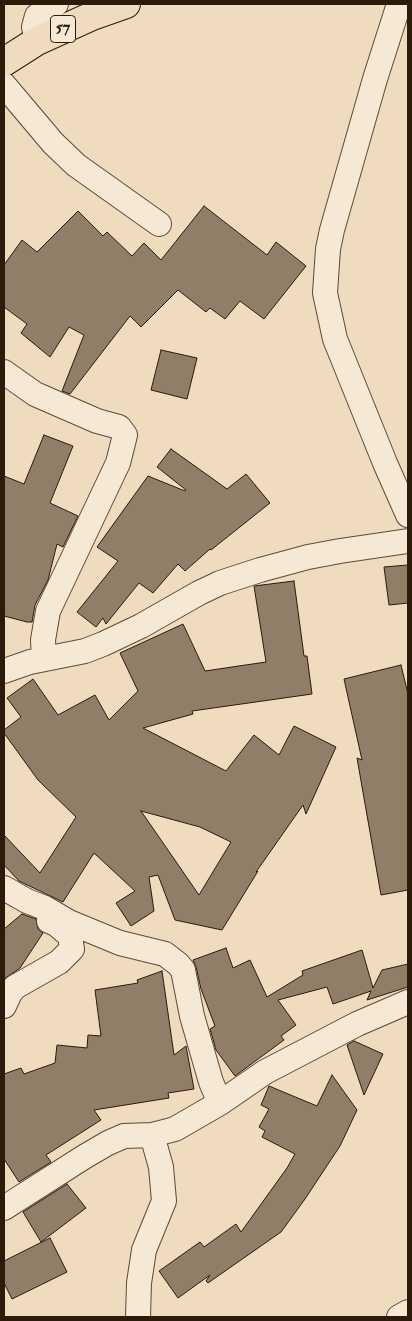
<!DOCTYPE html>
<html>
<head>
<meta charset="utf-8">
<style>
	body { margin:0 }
	#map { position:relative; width:412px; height:1321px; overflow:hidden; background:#efdbbe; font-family:"IM FELL Double Pica",serif }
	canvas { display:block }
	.frame { position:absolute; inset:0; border:5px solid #2c1a0b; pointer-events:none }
</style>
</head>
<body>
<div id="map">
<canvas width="412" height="1321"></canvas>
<div class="frame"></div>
</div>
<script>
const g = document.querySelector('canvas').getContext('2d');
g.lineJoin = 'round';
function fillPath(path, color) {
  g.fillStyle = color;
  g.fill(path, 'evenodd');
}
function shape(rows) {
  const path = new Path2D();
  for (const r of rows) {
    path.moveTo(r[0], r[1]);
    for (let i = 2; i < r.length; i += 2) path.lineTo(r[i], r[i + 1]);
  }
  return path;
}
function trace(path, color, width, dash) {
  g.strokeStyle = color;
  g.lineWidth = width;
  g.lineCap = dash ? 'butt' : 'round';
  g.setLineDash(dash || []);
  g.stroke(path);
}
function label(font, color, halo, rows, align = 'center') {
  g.font = font + ' "IM FELL Double Pica",serif';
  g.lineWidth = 4;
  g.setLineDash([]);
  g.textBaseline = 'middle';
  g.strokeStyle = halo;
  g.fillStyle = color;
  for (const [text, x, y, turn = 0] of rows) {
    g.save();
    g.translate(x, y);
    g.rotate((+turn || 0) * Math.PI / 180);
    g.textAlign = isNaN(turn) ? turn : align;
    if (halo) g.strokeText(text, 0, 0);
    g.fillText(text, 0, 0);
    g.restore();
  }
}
const building = shape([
	[204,206,267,255,276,242,306,266,264,319,240,301,225,319,210,308,206,312,178,290,141,327,130,316,70,394,62,391,84,335,69,327,50,357,21,333,27,324,4,307,4,265,22,240,37,252,78,211,103,236,107,232,132,256,144,243,161,260,204,206],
	[161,350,197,358,187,399,151,390,161,350],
	[44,435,73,446,50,503,78,516,63,547,57,544,48,580,35,605,32,622,27,622,4,616,4,476,24,484,44,435],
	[171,449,227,489,246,474,270,503,211,550,210,549,185,571,178,564,153,593,139,583,106,624,103,618,96,627,77,612,118,561,97,547,148,476,185,491,186,490,157,467,171,449],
	[408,565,408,603,389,605,384,567,408,565],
	[294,581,304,656,307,656,312,694,192,711,193,714,143,728,226,771,254,735,279,755,294,726,336,747,306,814,303,805,256,872,258,871,222,930,175,920,158,875,149,877,154,911,131,926,116,903,135,891,94,853,63,902,19,881,4,865,4,835,40,873,76,817,38,780,4,733,4,730,21,717,7,698,33,679,58,715,95,695,109,720,138,691,120,653,183,624,205,671,266,662,254,586,294,581],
	[141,811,200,827,231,842,199,895,141,811],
	[401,665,408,694,408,890,381,895,357,758,362,760,344,679,401,665],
	[22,914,36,919,38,929,43,933,20,968,4,979,4,929,22,914],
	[226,948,233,968,250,960,267,997,303,975,302,971,362,950,373,988,382,970,408,964,408,987,367,1000,371,991,333,1004,327,987,278,1000,296,1025,281,1036,284,1040,235,1076,216,1050,210,1029,215,1026,201,989,196,967,193,960,226,948],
	[162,971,174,1055,186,1046,194,1089,168,1093,169,1098,94,1110,101,1120,46,1155,51,1162,19,1182,4,1159,4,1074,21,1068,24,1074,55,1063,57,1045,87,1048,88,1035,101,1036,95,990,138,983,137,980,162,971],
	[354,1041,383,1054,364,1095,347,1045,354,1041],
	[332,1075,357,1110,340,1146,305,1199,281,1232,208,1283,206,1281,210,1275,178,1298,159,1271,200,1242,204,1247,236,1224,241,1232,287,1168,295,1154,262,1137,265,1131,259,1127,269,1109,261,1105,269,1086,317,1106,332,1075],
	[67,1184,86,1208,41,1242,23,1212,67,1184],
	[50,1238,67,1272,12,1299,4,1283,4,1261,50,1238]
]);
const minor = shape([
	[399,4,375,79,332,230,328,249,325,293,335,339,385,463,408,515],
	[37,41,34,27,37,16,56,4],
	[4,85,53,143,76,165,159,224],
	[4,372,35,394,97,421,119,427,125,435,118,463,48,611,43,640,44,659],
	[4,671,30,662,85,651,103,644,141,626,199,593,220,583,260,570,308,557,340,551,408,541],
	[4,888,27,901,45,908,69,922,120,943,165,954,178,964,183,970,192,1016,211,1082,220,1103],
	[4,1006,10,993,15,987,59,962,72,949,70,936,56,924,49,921],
	[4,1208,84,1157,108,1143,124,1136,152,1135,175,1129,220,1103,265,1072,357,1024,408,1002],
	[138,1317,139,1283,144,1250,164,1201,161,1167,152,1135],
	[399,1317,408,1312]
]);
const primary = shape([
	[4,62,37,41,92,16,126,4]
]);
const shields = [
	[63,29,25]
];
const shieldNames = [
	["57",63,29]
];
fillPath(building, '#917e68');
trace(building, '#2c1a0b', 1);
trace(minor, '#5d4a38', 26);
trace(primary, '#2c1a0b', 30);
trace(minor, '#f5e8d5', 24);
trace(primary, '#efdbbe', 28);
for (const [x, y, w] of shields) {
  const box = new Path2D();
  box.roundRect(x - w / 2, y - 13.5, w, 27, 4);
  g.fillStyle = '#f5e8d5';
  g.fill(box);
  trace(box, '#2c1a0b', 1);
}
label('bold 16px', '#2c1a0b', null, shieldNames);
</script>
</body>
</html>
